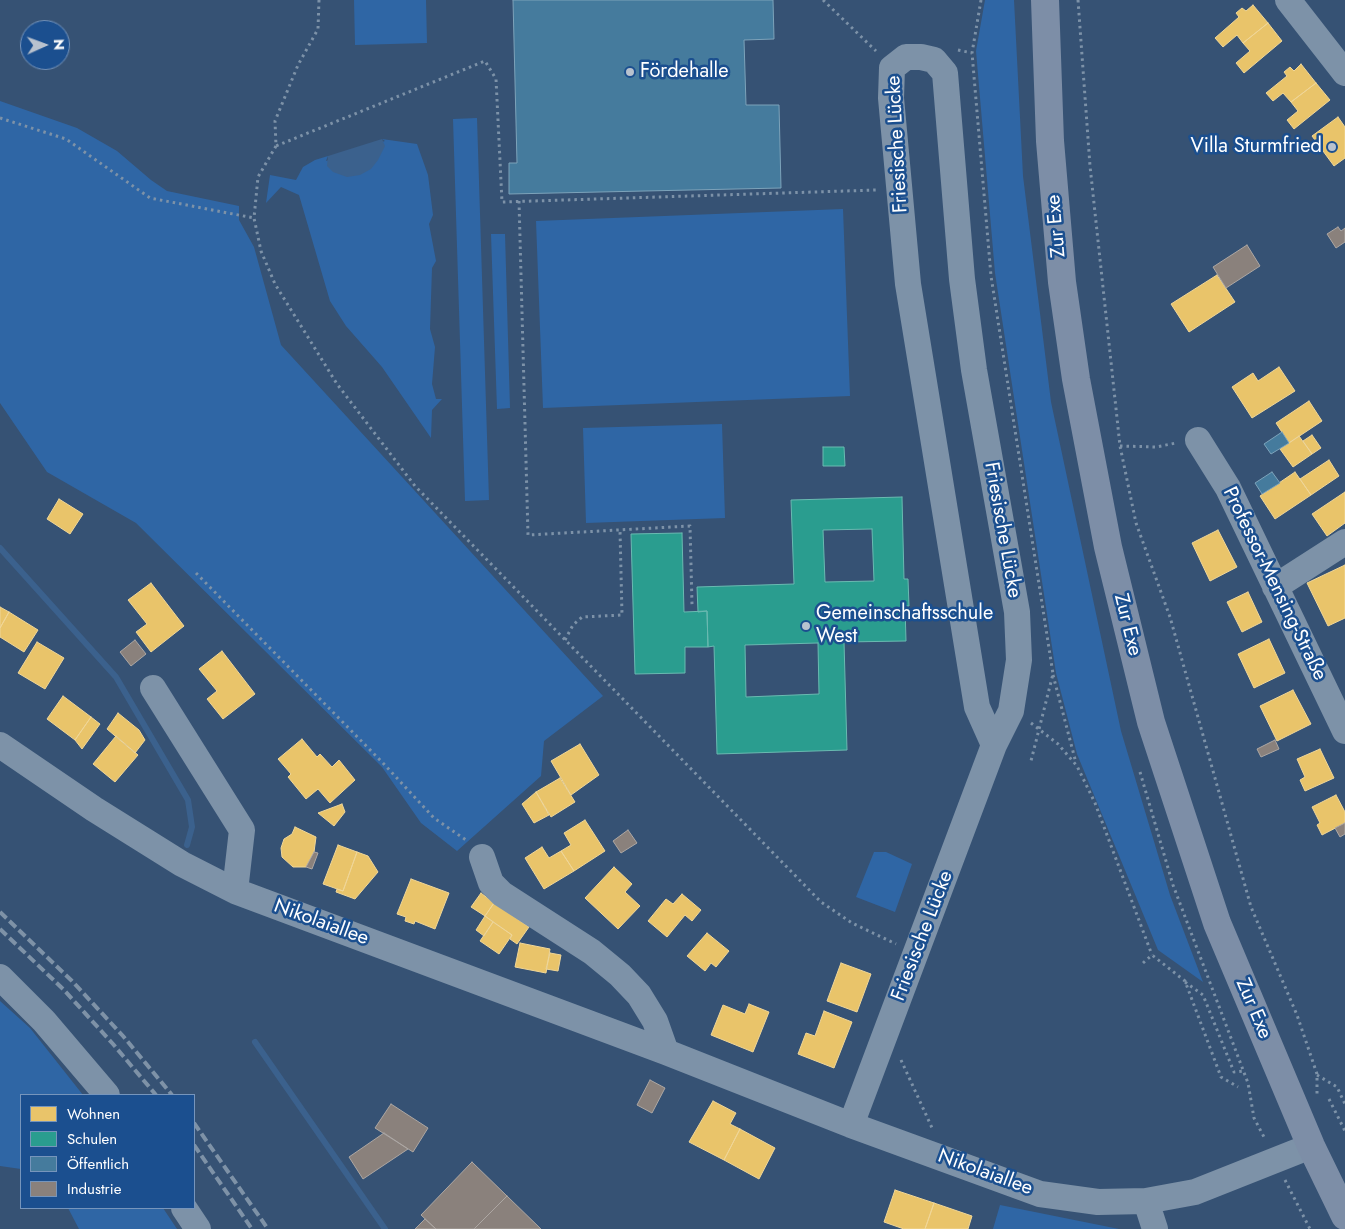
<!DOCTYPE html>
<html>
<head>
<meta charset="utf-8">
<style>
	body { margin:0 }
	#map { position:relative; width:1345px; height:1229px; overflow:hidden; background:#365274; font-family:Jost,sans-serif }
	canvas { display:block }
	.legend { position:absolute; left:20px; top:1094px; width:175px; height:115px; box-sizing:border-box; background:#1b4f8f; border:1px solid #7695bc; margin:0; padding:6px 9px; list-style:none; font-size:15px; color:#fff }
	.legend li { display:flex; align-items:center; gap:10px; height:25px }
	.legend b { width:25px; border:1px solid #7695bc }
	.north { position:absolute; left:20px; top:20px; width:50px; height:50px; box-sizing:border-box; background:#1b4f8f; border:1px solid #7695bc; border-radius:50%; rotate:88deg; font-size:14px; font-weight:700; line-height:20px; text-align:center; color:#fff }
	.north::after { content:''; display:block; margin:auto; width:18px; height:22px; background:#b9c2ce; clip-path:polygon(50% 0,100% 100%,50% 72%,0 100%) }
</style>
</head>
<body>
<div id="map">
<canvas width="1345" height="1229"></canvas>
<ul class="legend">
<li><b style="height:14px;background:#e9c46a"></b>Wohnen</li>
<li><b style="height:14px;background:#2a9d8f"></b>Schulen</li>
<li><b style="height:14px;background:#457b9d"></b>Öffentlich</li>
<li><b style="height:14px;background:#8a817c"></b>Industrie</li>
</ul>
<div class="north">N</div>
</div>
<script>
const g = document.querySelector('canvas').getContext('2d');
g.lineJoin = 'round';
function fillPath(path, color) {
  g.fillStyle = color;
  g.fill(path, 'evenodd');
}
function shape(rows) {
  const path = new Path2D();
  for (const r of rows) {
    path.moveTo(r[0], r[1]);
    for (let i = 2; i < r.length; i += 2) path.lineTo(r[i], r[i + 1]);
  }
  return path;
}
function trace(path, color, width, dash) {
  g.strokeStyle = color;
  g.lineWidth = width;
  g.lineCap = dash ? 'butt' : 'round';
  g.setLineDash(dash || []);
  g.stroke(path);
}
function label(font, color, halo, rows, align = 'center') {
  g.font = font + ' Jost,sans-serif';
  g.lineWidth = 5;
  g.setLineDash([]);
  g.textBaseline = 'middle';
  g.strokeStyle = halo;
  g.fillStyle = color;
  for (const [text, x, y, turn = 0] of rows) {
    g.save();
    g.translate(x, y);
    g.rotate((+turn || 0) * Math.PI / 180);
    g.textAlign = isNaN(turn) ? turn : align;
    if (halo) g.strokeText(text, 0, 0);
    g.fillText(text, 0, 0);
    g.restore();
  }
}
const green = shape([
	[354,0,426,0,427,43,355,45],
	[985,0,1014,0,1023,176,1051,402,1121,731,1170,895,1203,982,1158,950,1077,754,1056,673,995,273,976,51],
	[0,101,77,128,117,151,151,180,167,191,239,206,239,220,254,247,281,345,603,696,544,741,541,776,457,851,421,823,382,767,136,523,47,472,0,403],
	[477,118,489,500,465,501,453,119],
	[382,139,417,144,428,175,433,215,429,224,436,261,432,268,430,329,435,347,432,384,436,399,442,399,432,410,431,438,382,367,346,326,330,301,299,195,281,187,266,203,270,175,296,180,303,167,315,160,328,156,326,161,385,141],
	[843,209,850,396,543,408,536,221],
	[491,234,505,234,510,408,497,409],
	[722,424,725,518,586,523,583,428],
	[874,852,886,852,912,864,895,912,856,897],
	[0,1001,30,1028,83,1095,21,1095,21,1169,0,1166],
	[1000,1205,1119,1229,993,1229],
	[68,1208,163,1208,177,1229,79,1229]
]);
const water = shape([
	[382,139,385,146,378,160,371,169,360,175,347,177,333,172,327,166,328,156]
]);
const homes = shape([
	[1253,5,1268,23,1243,43,1237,35,1223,47,1215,38,1239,17,1236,13,1242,8,1246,11,1253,5],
	[1268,23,1282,41,1244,73,1236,63,1250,51,1243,43,1268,23],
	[1301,64,1316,83,1291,102,1283,93,1273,101,1266,93,1287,76,1284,72,1290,67,1294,71,1301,64],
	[1316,83,1330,100,1294,129,1287,120,1298,111,1291,102,1316,83],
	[1338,117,1345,127,1345,158,1334,166,1312,136,1338,117],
	[1217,275,1235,302,1189,332,1171,304,1217,275],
	[1279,367,1295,391,1252,418,1232,387,1253,373,1258,381,1279,367],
	[1309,401,1322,421,1289,443,1276,423,1309,401],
	[1312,435,1321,448,1312,454,1303,441,1312,435],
	[1299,436,1312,454,1293,467,1280,449,1299,436],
	[1329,460,1339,476,1311,495,1300,479,1329,460],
	[1295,472,1311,495,1275,519,1260,496,1295,472],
	[1345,492,1345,523,1327,536,1312,514,1345,492],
	[59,499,83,514,70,534,47,519,59,499],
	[1218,530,1237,567,1210,581,1192,543,1218,530],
	[1345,565,1345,618,1328,626,1307,583,1345,565],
	[151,583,184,626,151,652,136,632,147,624,128,600,151,583],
	[1248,592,1262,622,1242,632,1227,602,1248,592],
	[0,607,9,612,0,628,0,607],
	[9,612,38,630,24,652,0,637,0,628,9,612],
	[1269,639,1285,673,1254,688,1238,654,1269,639],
	[37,642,64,658,45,689,18,673,37,642],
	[222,651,255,694,223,719,207,699,217,691,199,669,222,651],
	[1293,690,1311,724,1277,741,1260,706,1293,690],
	[63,696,91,717,75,740,47,719,63,696],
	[118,713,139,730,145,740,135,753,107,729,118,713],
	[91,717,100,724,82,749,75,740,91,717],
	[116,736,138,755,115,782,93,764,116,736],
	[302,739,317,757,320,754,332,767,339,760,355,780,330,803,318,789,306,799,288,777,291,774,278,759,302,739],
	[580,744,599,775,571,795,551,761,580,744],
	[1320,749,1334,778,1305,791,1300,780,1305,777,1297,759,1320,749],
	[560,778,575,802,551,817,536,792,560,778],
	[536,792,549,815,534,823,522,804,536,792],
	[1336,795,1345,812,1345,823,1322,835,1317,825,1320,823,1312,807,1336,795],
	[342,804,345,812,334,826,318,813,342,804],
	[585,820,605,851,574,871,561,851,571,845,564,833,585,820],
	[295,827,316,837,314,852,306,867,293,867,282,857,281,848,284,839,292,834,295,827],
	[338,845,357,852,343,891,323,884,338,845],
	[542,847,549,858,561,851,574,871,544,889,525,858,542,847],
	[357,852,368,856,378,872,355,899,336,892,337,889,343,891,357,852],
	[614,867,632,884,625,892,640,906,618,929,585,898,614,867],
	[411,879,449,893,435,929,415,921,414,924,405,921,406,917,397,914,411,879],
	[481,893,494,903,485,916,471,907,481,893],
	[682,894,701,910,692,921,685,915,667,937,648,921,666,899,673,904,682,894],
	[494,903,529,927,517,944,510,939,512,935,485,916,494,903],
	[485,916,493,922,484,936,476,930,485,916],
	[493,922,512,935,499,954,480,941,493,922],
	[707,933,729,951,716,967,711,963,705,971,687,956,707,933],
	[520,943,550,949,546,973,515,967,520,943],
	[550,953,561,955,558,971,546,969,550,953],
	[841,963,871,974,857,1012,827,1001,841,963],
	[749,1004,769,1012,753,1052,711,1035,723,1005,745,1014,749,1004],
	[824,1011,852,1022,834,1068,798,1054,806,1033,815,1036,824,1011],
	[713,1101,736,1113,730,1124,740,1129,724,1160,689,1142,713,1101],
	[740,1129,775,1148,759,1179,724,1160,740,1129],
	[895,1190,934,1203,925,1229,904,1229,884,1222,895,1190],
	[934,1203,972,1216,968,1229,925,1229,934,1203]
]);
const schools = shape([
	[823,447,844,447,845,466,823,466,823,447],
	[902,497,904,579,908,579,909,606,905,606,906,641,844,642,847,750,717,754,714,646,708,647,707,611,698,612,697,587,794,584,791,500,902,497],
	[872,529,874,581,825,582,823,530,872,529],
	[818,643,819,694,746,697,745,645,818,643],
	[682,533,684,612,707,611,708,647,685,647,685,673,635,674,631,534,682,533]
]);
const public = shape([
	[513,0,773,0,774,39,744,40,746,105,779,105,781,188,509,194,509,163,517,163,513,0],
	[1282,432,1289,443,1271,454,1264,444,1282,432],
	[1272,472,1280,483,1262,494,1255,483,1272,472]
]);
const industry = shape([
	[1338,227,1341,231,1345,228,1345,242,1336,248,1327,234,1338,227],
	[1247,245,1260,266,1226,288,1213,267,1247,245],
	[135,640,146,654,131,666,120,652,135,640],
	[1275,740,1279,749,1261,757,1257,749,1275,740],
	[1345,823,1345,834,1340,837,1335,828,1345,823],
	[628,830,637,843,621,853,613,841,628,830],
	[314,852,318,853,312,869,306,867,314,852],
	[650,1080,665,1088,652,1113,637,1105,650,1080],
	[391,1104,428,1128,413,1152,375,1128,391,1104],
	[384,1133,408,1149,363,1179,349,1157,384,1133],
	[472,1162,507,1196,474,1229,436,1229,421,1215,472,1162],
	[507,1196,541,1229,474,1229,507,1196],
	[425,1219,436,1229,415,1229,425,1219]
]);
const stream = shape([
	[0,548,116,677,188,800,192,827,187,845],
	[255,1042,385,1229]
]);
const path = shape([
	[319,0,318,29,298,65,275,121,276,146,485,61,496,79,502,202,876,190],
	[823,0,876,51],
	[981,0,972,53,991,276,1053,674,1031,761],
	[1078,0,1090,166,1120,446,1136,523,1170,617,1251,907,1297,1015,1317,1074,1317,1096],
	[958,50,972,53],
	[0,118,66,139,150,198,254,218],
	[276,146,258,177,254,218,261,251,275,284,337,384,415,486,821,902,852,923,896,944],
	[519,201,528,535,690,526,692,605],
	[1120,446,1156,447,1176,443],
	[196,573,382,762,434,818,466,840],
	[565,640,573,625,582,617,622,615,620,530],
	[1053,675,1076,763],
	[1031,723,1058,744,1077,766,1095,803,1152,955],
	[1140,772,1173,885,1248,1083,1254,1118,1265,1139],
	[1143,963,1152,955,1185,981,1221,1077,1238,1087],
	[1185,982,1203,995,1234,1072,1244,1071],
	[901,1060,933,1130],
	[1317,1075,1337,1087,1345,1104],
	[1329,1099,1345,1131],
	[1285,1180,1310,1229]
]);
const minor = shape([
	[1288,0,1345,73],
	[1198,440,1228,488,1345,731],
	[1275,587,1345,542],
	[153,688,242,830,235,891],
	[0,745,94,809,182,864,235,891,666,1052,851,1125,1040,1194,1098,1202,1146,1201,1195,1192,1311,1146],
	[482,857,491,883,502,894,592,952,620,975,639,995,655,1021,666,1052],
	[0,977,44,1021,107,1095],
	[851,1125,994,745,1011,711,1019,660,1017,612,974,370,962,279,945,73,934,60,921,57,906,57,892,68,891,98,908,284,977,707,994,745],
	[1146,1201,1155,1229],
	[184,1208,198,1229]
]);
const major = shape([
	[1045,0,1050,141,1062,282,1076,379,1108,547,1151,722,1217,923,1311,1146,1345,1216]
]);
const rail = shape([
	[0,912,72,981,123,1036,172,1095],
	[0,929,64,990,113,1044,156,1095],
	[194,1123,268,1229],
	[194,1145,252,1229]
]);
const markers = [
	[630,72,5,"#b9c2ce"],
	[1332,147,5,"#b9c2ce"],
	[806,626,5,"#b9c2ce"]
];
const poiNames = [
	["Fördehalle",640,72],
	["Villa Sturmfried",1322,147,"right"],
	["Gemeinschaftsschule",816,614],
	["West",816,637]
];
const streetNames = [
	["Friesische Lücke",898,144,-93],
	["Zur Exe",1057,226,-95],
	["Friesische Lücke",1002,530,80],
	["Professor-Mensing-Straße",1274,584,64],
	["Zur Exe",1127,625,76],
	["Nikolaiallee",321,923,20],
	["Friesische Lücke",923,936,-69],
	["Zur Exe",1253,1009,67],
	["Nikolaiallee",985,1173,20]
];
fillPath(green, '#2f66a5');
fillPath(water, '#3b618d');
fillPath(homes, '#e9c46a');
trace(homes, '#f0d697', 1);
fillPath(schools, '#2a9d8f');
trace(schools, '#6abab1', 1);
fillPath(public, '#457b9d');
trace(public, '#7da3ba', 1);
fillPath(industry, '#8a817c');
trace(industry, '#ada7a3', 1);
trace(stream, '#3b618d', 6);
trace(path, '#7d92a8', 3, [2.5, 4]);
trace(minor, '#7d92a8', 26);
trace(major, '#7d8ea7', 28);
trace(rail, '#7e92a7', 4, [9, 4]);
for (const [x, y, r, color] of markers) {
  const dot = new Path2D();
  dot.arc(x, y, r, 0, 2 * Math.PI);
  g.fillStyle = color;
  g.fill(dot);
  trace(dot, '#1b4f8f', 2);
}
label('20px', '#fff', '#1b4f8f', poiNames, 'left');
label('20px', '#fff', '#1b4f8f', streetNames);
</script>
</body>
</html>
